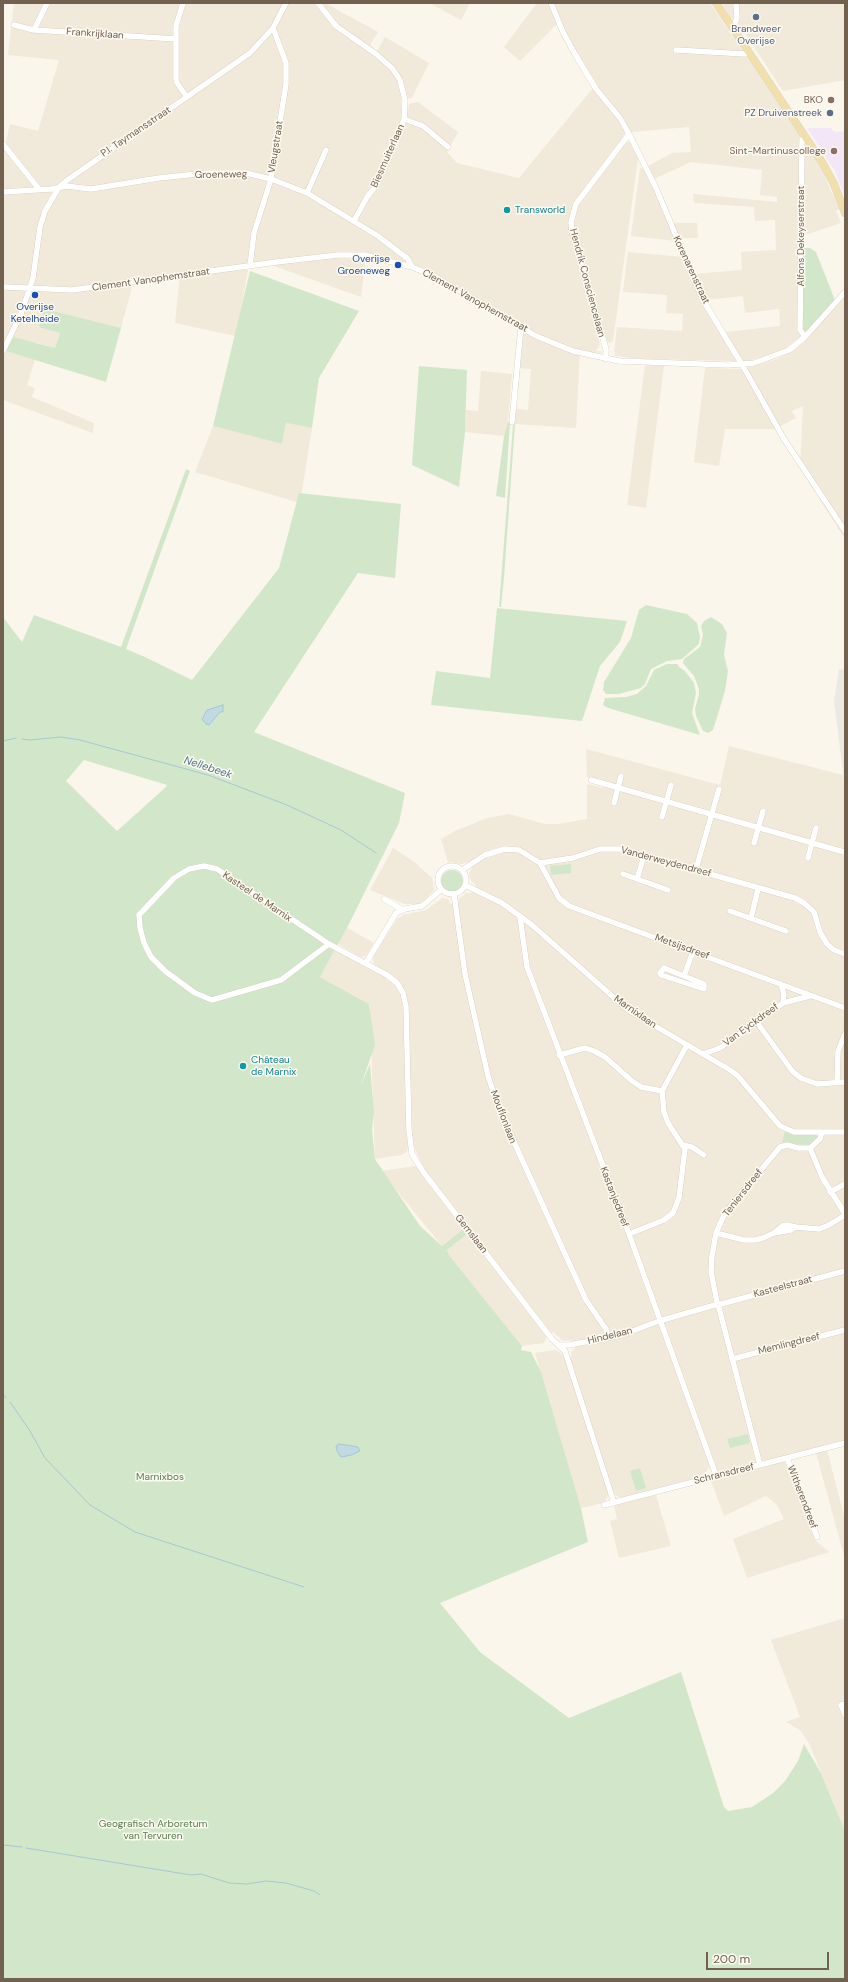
<!DOCTYPE html>
<html>
<head>
<meta charset="utf-8">
<style>
	body { margin:0 }
	#map { position:relative; width:848px; height:1982px; overflow:hidden; background:#faf6eb; font-family:"DM Sans",sans-serif }
	canvas { display:block }
	.frame { position:absolute; inset:0; border:4px solid #736150; pointer-events:none }
	.scale { position:absolute; left:706px; top:1952px; width:123px; height:18px; box-sizing:border-box; border:2px solid #736150; border-top:0; padding-left:5px; font-size:12px; line-height:14px; white-space:nowrap; color:#736150; -webkit-text-stroke:3px #fdfaf1; paint-order:stroke }
</style>
</head>
<body>
<div id="map">
<canvas width="848" height="1982"></canvas>
<div class="frame"></div>
<div class="scale">200 m</div>
</div>
<script>
const g = document.querySelector('canvas').getContext('2d');
g.lineJoin = 'round';
function fillPath(path, color) {
  g.fillStyle = color;
  g.fill(path, 'evenodd');
}
function shape(rows) {
  const path = new Path2D();
  for (const r of rows) {
    if (r.length === 3) {
      path.moveTo(r[0] + r[2], r[1]);
      path.arc(r[0], r[1], r[2], 0, 2 * Math.PI);
      continue;
    }
    path.moveTo(r[0], r[1]);
    for (let i = 2; i < r.length; i += 2) path.lineTo(r[i], r[i + 1]);
  }
  return path;
}
function trace(path, color, width, dash) {
  g.strokeStyle = color;
  g.lineWidth = width;
  g.lineCap = dash ? 'butt' : 'round';
  g.setLineDash(dash || []);
  g.stroke(path);
}
function label(font, color, halo, rows, align = 'center') {
  g.font = font + ' "DM Sans",sans-serif';
  g.lineWidth = 3;
  g.setLineDash([]);
  g.textBaseline = 'middle';
  g.strokeStyle = halo;
  g.fillStyle = color;
  for (const [text, x, y, turn = 0] of rows) {
    g.save();
    g.translate(x, y);
    g.rotate((+turn || 0) * Math.PI / 180);
    g.textAlign = isNaN(turn) ? turn : align;
    if (halo) g.strokeText(text, 0, 0);
    g.fillText(text, 0, 0);
    g.restore();
  }
}
const residential = shape([
	[14,3,325,3,378,32,370,45,377,51,385,37,429,63,412,98,401,99,401,110,408,111,409,104,418,102,458,132,447,152,457,163,519,178,593,88,616,116,625,133,621,139,626,143,630,141,651,181,676,241,631,236,640,168,644,169,638,158,613,341,610,343,606,342,601,324,595,325,600,344,596,351,614,352,617,327,682,331,683,314,666,313,667,295,623,292,628,252,683,257,737,361,643,359,615,356,615,352,592,353,580,350,576,428,515,424,508,422,504,436,465,432,466,410,478,411,481,371,512,374,508,421,514,423,515,409,528,410,531,369,519,368,522,334,527,334,529,329,442,277,423,268,375,254,366,254,361,297,274,266,270,260,252,263,248,261,247,263,243,265,243,270,248,270,236,336,175,323,180,274,134,280,121,328,45,309,60,333,55,348,34,342,34,343,6,351,35,359,27,385,35,388,32,397,94,423,93,433,3,400,3,145,5,146,10,124,38,131,59,60,8,55],
	[429,3,470,3,461,20],
	[537,3,549,3,556,25,520,61,504,47],
	[554,3,710,3,735,40,800,136,799,141,804,142,823,172,839,209,836,211,841,223,802,236,800,337,787,347,778,352,758,358,747,361,742,361,725,332,780,326,779,309,745,313,743,296,705,300,693,274,742,270,741,252,776,250,775,220,755,221,754,207,694,203,693,194,777,202,777,197,760,195,762,170,691,162,654,179,648,166,672,153,691,152,689,127,631,132,622,116,600,89,584,63,581,70],
	[722,3,845,3,845,80,783,91,741,27,730,16],
	[672,223,697,223,698,238,678,238],
	[845,296,845,539,800,468,803,406,792,411,796,418,775,429,725,429,719,466,694,462,705,368,741,369,755,384,747,368,777,359,796,349],
	[645,365,664,366,646,508,627,505],
	[286,423,312,428,300,503,195,472,213,426,282,444],
	[729,746,843,775,845,788,845,1440,783,1457,816,1541,829,1552,747,1578,733,1539,784,1519,777,1505,766,1496,724,1516,711,1481,722,1477,715,1465,709,1468,704,1476,621,1498,623,1503,656,1495,671,1546,619,1558,610,1521,617,1519,614,1506,622,1503,621,1498,614,1494,608,1496,604,1503,581,1508,535,1353,555,1350,561,1353,565,1359,572,1356,571,1352,575,1348,572,1340,563,1341,553,1332,547,1336,544,1343,522,1346,449,1255,447,1250,467,1234,476,1246,483,1244,462,1217,455,1219,463,1229,442,1246,381,1171,415,1166,421,1163,414,1146,408,1147,407,1152,401,1155,375,1159,370,1008,369,1004,320,977,335,950,373,971,377,965,374,964,373,957,397,919,403,915,426,910,442,898,448,899,451,904,458,903,459,899,466,893,472,893,476,885,471,881,469,873,472,868,467,862,462,864,448,862,441,839,455,831,487,818,509,814,545,824,558,824,587,819,587,784,604,788,606,782,587,777,586,749,720,785],
	[393,848,413,861,432,878,434,890,423,901,417,904,405,904,370,890],
	[347,928,374,943,366,956,360,957,338,944],
	[827,1450,845,1520,845,1559,816,1453],
	[845,1618,845,1831,809,1743,800,1730,786,1722,800,1717,771,1640]
]);
const industrial = shape([
	[839,669,845,670,845,788,834,701]
]);
const education = shape([
	[807,128,831,128,832,130,836,132,845,131,845,197,835,171]
]);
const green = shape([
	[802,248,810,248,816,252,835,300,805,332,801,329],
	[250,271,359,311,319,378,312,428,286,423,282,444,213,426],
	[45,309,121,328,106,382,6,351,13,337,55,348,60,333,39,327],
	[419,366,467,370,465,432,459,487,412,465],
	[508,422,510,423,505,498,496,496,504,436],
	[515,424,504,578,501,607,499,607,513,425],
	[186,469,190,471,126,649,145,657,192,680,279,568,299,493,401,504,395,578,358,573,254,732,405,793,399,823,347,928,320,977,369,1004,375,1045,361,1085,370,1064,374,1112,372,1130,375,1159,420,1226,442,1246,463,1229,467,1234,447,1250,449,1255,522,1346,521,1350,531,1352,541,1372,581,1508,588,1542,440,1603,480,1652,569,1718,681,1672,724,1807,728,1811,752,1807,773,1793,785,1781,798,1761,804,1744,821,1773,845,1831,845,1979,3,1979,3,617,22,642,34,615,121,647],
	[84,760,167,785,167,786,117,831,66,781],
	[646,605,687,614,697,623,700,637,699,644,682,659,667,661,651,669,645,684,641,688,619,694,606,694,603,690,604,682,631,638,639,610],
	[497,608,627,621,620,642,600,666,582,721,431,705,436,671,490,678],
	[711,617,722,624,727,633,724,655,728,671,725,691,713,730,708,733,703,731,696,716,695,709,699,694,699,689,694,676,683,663,684,659,700,647,703,635,701,626,704,621],
	[667,664,677,664,679,667,685,671,694,683,696,693,692,713,700,735,608,708,603,705,605,698,626,697,637,694,646,686,654,670],
	[571,864,571,873,551,875,550,866],
	[452,881,11],
	[785,1132,816,1135,819,1137,812,1144,808,1145,787,1144,782,1142],
	[748,1434,750,1443,730,1448,727,1439],
	[640,1468,646,1488,636,1491,630,1471]
]);
const water = shape([
	[223,705,223,712,220,712,209,725,206,724,202,719,207,710,223,705],
	[339,1444,353,1446,358,1447,360,1451,352,1455,341,1457,337,1451,336,1446,339,1444]
]);
const stream = shape([
	[22,739,29,740,61,737,80,740,208,775,287,805,341,830,376,853],
	[3,741,16,738],
	[3,1394,6,1398],
	[10,1402,30,1431,45,1458,90,1505,135,1532,304,1587],
	[3,1845,22,1847],
	[26,1848,191,1875,201,1874,229,1883,247,1884,266,1881,286,1883,314,1891,320,1895]
]);
const minor = shape([
	[183,3,176,26,176,79,177,83,187,97],
	[318,3,336,26,376,54,392,68,400,80,405,100,404,119,397,137,375,187,367,197,354,221],
	[551,3,563,32,575,54,596,89,620,118,629,134,656,188,703,300,744,368,784,439,845,531],
	[14,25,34,30,176,39],
	[733,28,737,18,736,3],
	[34,30,47,3],
	[676,50,745,54,749,52],
	[404,119,423,126,448,147],
	[3,144,39,189],
	[3,192,52,189,66,186,91,189,159,178,206,173,246,173,271,179,307,193,378,236,408,259,412,267],
	[307,193,326,150],
	[250,266,254,233,271,179,286,84,286,63,273,28],
	[3,287,72,290,277,262,338,255,365,255,412,267,434,276,536,336,573,351,619,361,728,365,754,363,789,350,805,337,845,292],
	[805,337,800,330,802,140,805,135],
	[3,351,21,314,33,278,40,227,45,211,59,187,66,181,250,53,273,28,286,3],
	[606,359,606,349,572,232,571,222,576,204,629,134],
	[512,422,521,327],
	[591,780,844,852],
	[614,803,621,776],
	[662,817,671,785],
	[754,843,763,811],
	[808,858,816,828],
	[540,863,559,898,569,906,845,1008],
	[452,880,14],
	[696,869,719,789],
	[462,870,485,855,505,849,519,850,540,863,573,858,600,849,621,849,795,898,804,903,814,912,820,932,827,944,834,950,845,954],
	[623,874,668,890],
	[637,879,644,856],
	[465,885,502,903,532,925,628,1010,730,1070,738,1076,780,1126,794,1132,845,1132],
	[454,894,465,974,488,1076,499,1109,586,1300,606,1329,608,1337],
	[384,899,403,910],
	[730,911,786,931],
	[520,917,527,967,629,1234,716,1475],
	[751,918,758,889],
	[329,944,281,980,212,1000,195,993,165,971,151,957,144,943,140,928,139,915,174,878,189,869,204,866,217,869,329,944,387,975,397,983,403,993,406,1006,409,1130,412,1154,424,1173,552,1339,565,1351,614,1503],
	[366,963,396,913,405,909,422,906,441,890],
	[664,968,704,984,704,989,661,975,660,973,664,968],
	[684,976,693,951],
	[781,984,784,995,783,1003],
	[756,1021,793,1072,801,1078,817,1084,845,1082],
	[703,1054,720,1048,783,1003,810,996],
	[559,1055,585,1048,594,1051,605,1057,632,1081,641,1087,662,1091],
	[837,1083,838,1051,845,1034],
	[682,1145,692,1147,704,1155],
	[810,1148,822,1177,845,1214],
	[830,1192,845,1184],
	[716,1233,744,1240,755,1240,763,1238,774,1233,782,1226,787,1225,795,1227,819,1229,829,1225,845,1215],
	[774,1233,791,1230,795,1227],
	[629,1234,664,1220,673,1213,679,1198,685,1149,668,1123,664,1112,662,1091,687,1045],
	[717,1302,711,1272,712,1256,716,1233,725,1213,780,1147,787,1145,798,1148,810,1148,820,1139,822,1132],
	[721,1304,845,1271],
	[719,1308,760,1465],
	[559,1345,569,1345,622,1335,659,1321,715,1305],
	[732,1359,845,1330],
	[787,1458,817,1537],
	[604,1505,845,1443],
	[845,1704,841,1705,845,1715]
]);
const major = shape([
	[716,3,822,162,834,184,845,213]
]);
const markers = [
	[756,17,4,"#5c6f8a"],
	[831,100,4,"#8d6e63"],
	[830,113,4,"#5c6f8a"],
	[834,151,4,"#8d6e63"],
	[507,210,4,"#0f9aa8"],
	[398,265,4,"#1a4fb4"],
	[35,295,4,"#1a4fb4"],
	[243,1066,4,"#0f9aa8"]
];
const serviceNames = [
	["Brandweer",756,29],
	["Overijse",756,41],
	["PZ Druivenstreek",822,113,"right"]
];
const streetNames = [
	["Frankrijklaan",95,34,4],
	["P.I. Taymansstraat",136,132,-34],
	["Vleugstraat",276,147,-81],
	["Biesmuiterlaan",388,156,-66],
	["Groeneweg",221,175,-1],
	["Alfons Dekeyserstraat",801,236,-90],
	["Korenarenstraat",691,270,65],
	["Clement Vanophemstraat",151,280,-8],
	["Hendrik Consciencelaan",587,283,75],
	["Clement Vanophemstraat",475,301,29],
	["Vanderweydendreef",666,862,15],
	["Kasteel de Marnix",257,897,34],
	["Metsijsdreef",682,947,20],
	["Marnixlaan",635,1012,35],
	["Van Eyckdreef",751,1025,-36],
	["Mouflonlaan",503,1117,69],
	["Teniersdreef",743,1193,-52],
	["Kastanjedreef",614,1197,69],
	["Gemslaan",471,1234,52],
	["Kasteelstraat",783,1287,-15],
	["Hindelaan",610,1336,-14],
	["Memlingdreef",789,1344,-14],
	["Schransdreef",724,1474,-14],
	["Witherendreef",802,1497,69]
];
const educationNames = [
	["BKO",823,100],
	["Sint-Martinuscollege",826,151]
];
const cultureNames = [
	["Transworld",515,210],
	["Château",251,1060],
	["de Marnix",251,1072]
];
const transitNames = [
	["Overijse",390,259],
	["Groeneweg",390,271],
	["Overijse",35,307,"center"],
	["Ketelheide",35,319,"center"]
];
const parkNames = [
	["Marnixbos",160,1477],
	["Geografisch Arboretum",153,1824],
	["van Tervuren",153,1836]
];
const waterNames = [
	["Nellebeek",208,768,18]
];
fillPath(residential, '#f1e9da');
fillPath(industrial, '#ece9e3');
fillPath(education, '#f3e7f7');
fillPath(green, '#d2e7ca');
fillPath(water, '#c1d9e2');
trace(water, '#a8c7d3', 1);
trace(stream, '#a8c7d3', 1);
trace(minor, '#ccc0b1', 6);
trace(major, '#d8d3ce', 8);
trace(minor, '#fff', 5.5);
trace(major, '#f1e0ab', 7);
for (const [x, y, r, color] of markers) {
  const dot = new Path2D();
  dot.arc(x, y, r, 0, 2 * Math.PI);
  g.fillStyle = color;
  g.fill(dot);
  trace(dot, '#fdfaf1', 1.5);
}
label('10px', '#4e5e75', '#fdfaf1', serviceNames);
label('10px', '#736150', '#fdfaf1', streetNames);
label('10px', '#785e54', '#fdfaf1', educationNames, 'right');
label('10px', '#0d838f', '#fdfaf1', cultureNames, 'left');
label('10px', '#164399', '#fdfaf1', transitNames, 'right');
label('10px', '#547c4d', '#fdfaf1', parkNames);
label('italic 11px', '#50788a', '#fdfaf1', waterNames);
</script>
</body>
</html>
